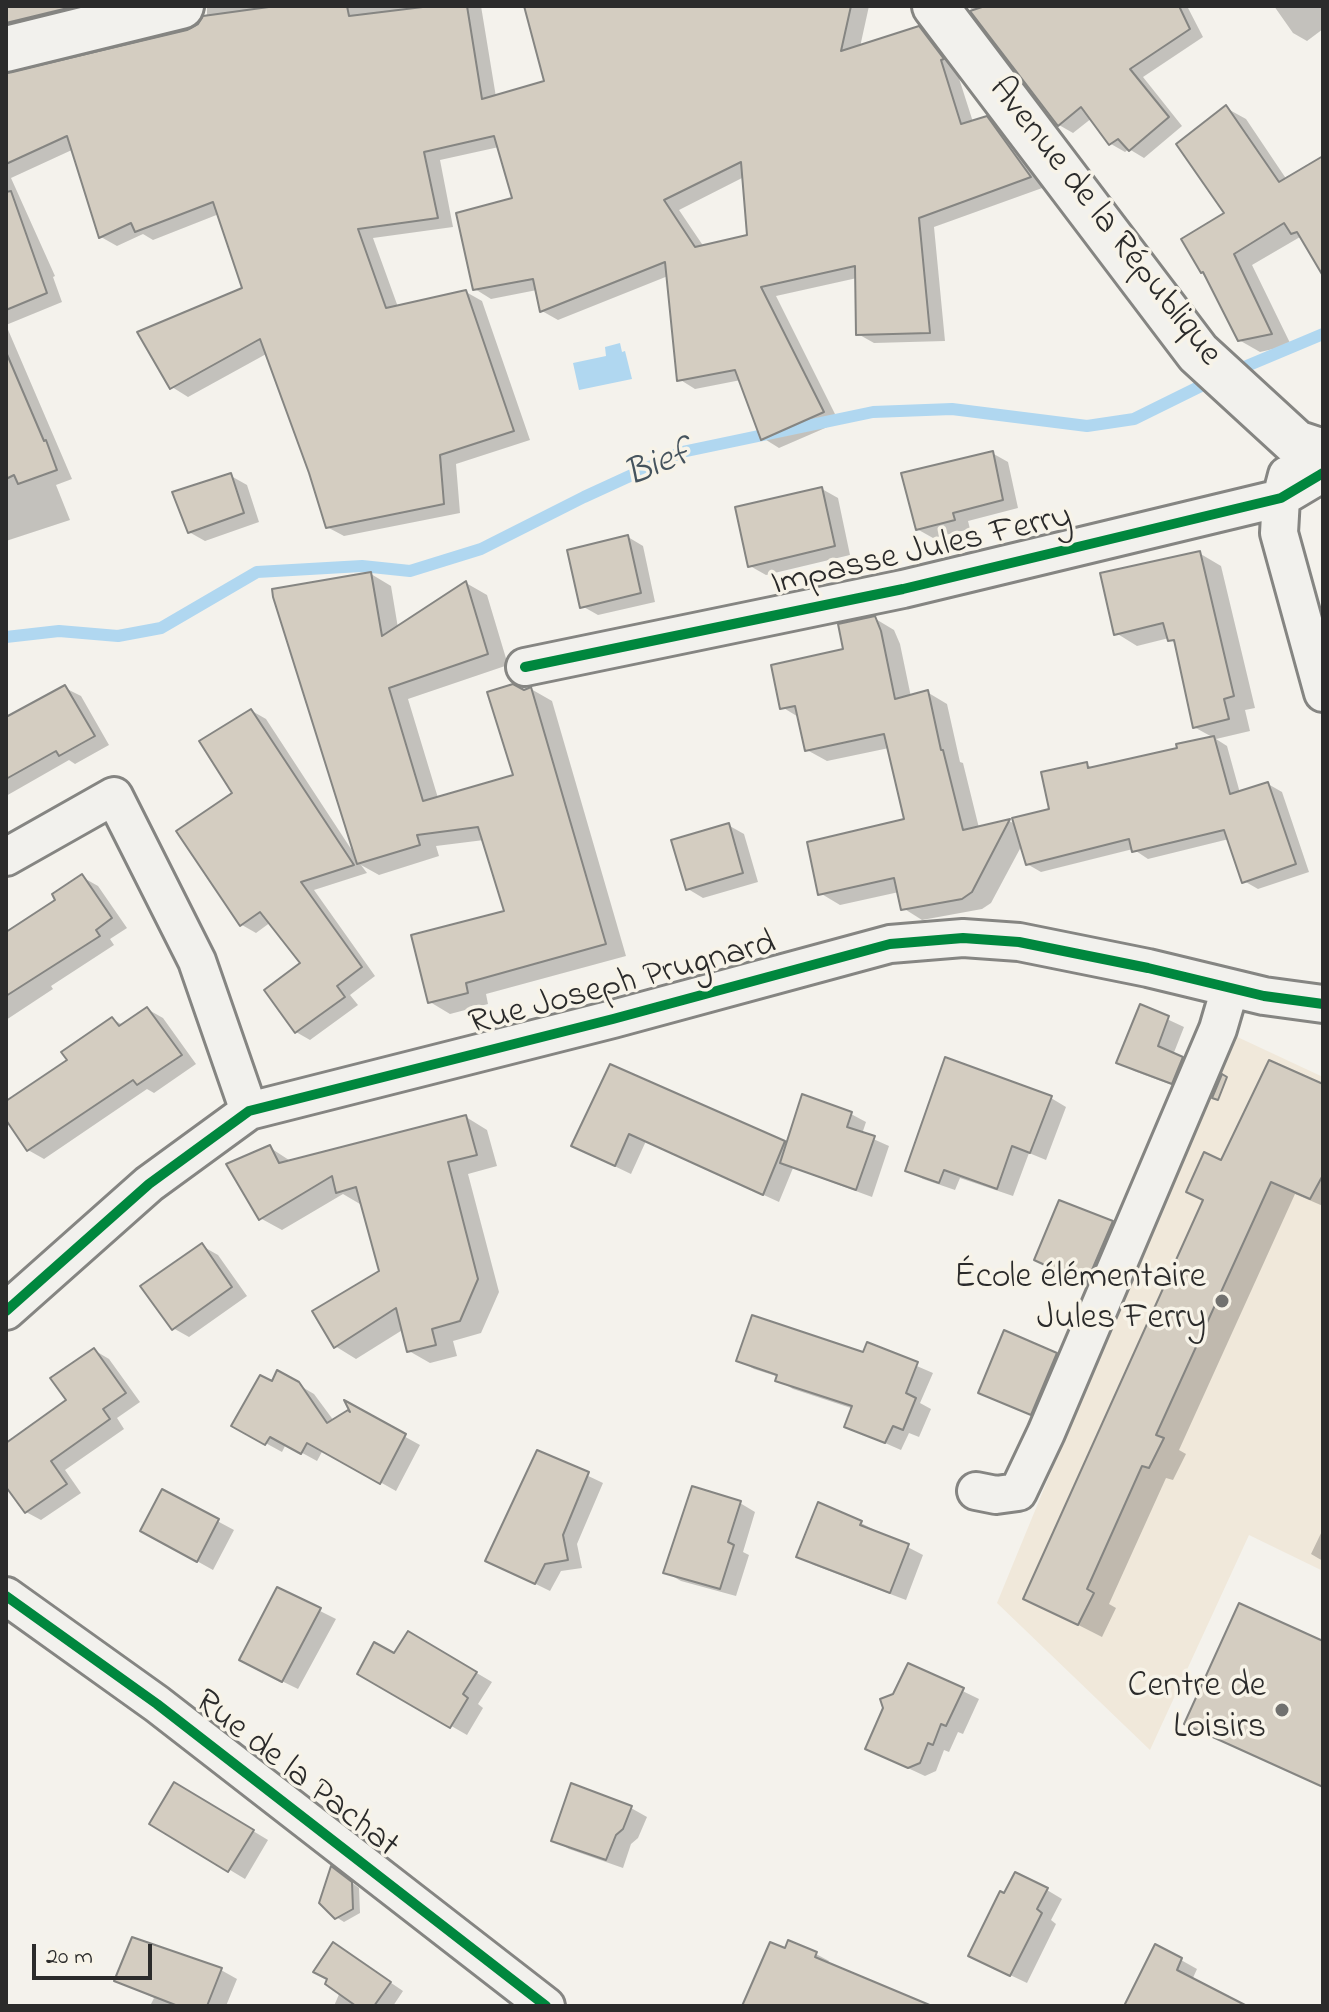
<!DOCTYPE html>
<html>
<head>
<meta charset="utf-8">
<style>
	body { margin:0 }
	#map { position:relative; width:1329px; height:2012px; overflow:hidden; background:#f4f2ec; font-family:"Indie Flower",sans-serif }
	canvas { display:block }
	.frame { position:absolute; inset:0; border:8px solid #2b2b2b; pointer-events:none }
	.scale { position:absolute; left:32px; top:1944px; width:120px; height:36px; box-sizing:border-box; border:4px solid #2b2b2b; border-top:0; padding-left:10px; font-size:24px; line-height:28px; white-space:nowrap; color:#2b2b2b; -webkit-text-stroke:6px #f7f3e8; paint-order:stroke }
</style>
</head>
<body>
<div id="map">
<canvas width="1329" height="2012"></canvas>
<div class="frame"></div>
<div class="scale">20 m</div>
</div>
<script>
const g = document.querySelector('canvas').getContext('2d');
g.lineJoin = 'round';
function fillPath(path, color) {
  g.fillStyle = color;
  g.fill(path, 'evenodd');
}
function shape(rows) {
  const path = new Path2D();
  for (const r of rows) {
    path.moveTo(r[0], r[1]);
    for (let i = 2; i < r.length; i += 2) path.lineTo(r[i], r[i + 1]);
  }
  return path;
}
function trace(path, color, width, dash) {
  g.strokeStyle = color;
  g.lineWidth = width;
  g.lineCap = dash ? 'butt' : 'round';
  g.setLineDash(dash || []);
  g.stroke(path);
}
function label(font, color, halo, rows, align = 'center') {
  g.font = font + ' "Indie Flower",sans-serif';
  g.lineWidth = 7;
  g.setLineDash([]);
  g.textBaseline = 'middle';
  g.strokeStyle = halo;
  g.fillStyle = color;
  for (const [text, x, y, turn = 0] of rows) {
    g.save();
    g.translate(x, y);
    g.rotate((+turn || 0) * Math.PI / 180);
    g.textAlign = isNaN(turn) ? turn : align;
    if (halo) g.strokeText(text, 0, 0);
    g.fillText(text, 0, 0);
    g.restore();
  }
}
const built = shape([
	[1231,1034,1323,1077,1323,1571,1249,1535,1150,1750,997,1603]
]);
const water = shape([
	[620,343,622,352,625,351,632,379,579,390,573,363,606,356,605,347]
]);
const shadow = shape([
	[6,6,128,6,6,27],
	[207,6,481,6,496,97,547,82,526,6,869,6,860,47,919,29,936,38,956,69,973,122,987,119,1004,128,1045,187,934,227,945,341,874,343,858,334,857,278,776,296,839,422,779,448,763,438,741,380,695,389,679,379,668,276,558,320,542,311,537,290,491,299,475,289,515,200,499,147,440,160,453,227,373,238,398,307,466,292,482,301,530,440,456,464,460,513,344,536,327,527,311,472,268,353,188,397,172,387,245,289,219,214,153,240,143,234,117,246,101,237,74,149,11,178,55,276,53,277,62,302,6,325,72,479,56,485,70,520,6,541,6,75,188,32,199,26,207,14],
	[744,177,749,237,704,247,679,210],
	[969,6,1187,6,1203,37,1143,77,1182,126,1144,158,1129,149,1125,152,1111,144,1092,118,1073,133,1059,125],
	[1274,6,1323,6,1323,29,1307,41,1293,33],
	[1226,108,1246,119,1287,180,1323,164,1323,272,1300,237,1252,265,1291,345,1260,352,1239,340,1202,272,1227,214],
	[992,453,1008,462,1018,508,968,521,970,529,933,538,917,529],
	[231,476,247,485,259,522,205,541,189,532],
	[822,489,838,498,850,555,766,575,750,566],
	[628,537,643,546,655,602,598,615,582,606],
	[1199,553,1221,566,1255,708,1245,710,1250,731,1216,739,1227,746,1240,793,1268,784,1282,792,1309,872,1258,889,1244,881,1229,839,1148,859,1133,849,1041,872,1027,864,1022,845,991,903,982,909,922,920,903,908,899,892,840,905,820,893,907,821,889,748,827,761,807,750,800,718,782,707,846,650,874,618,894,630,900,644,911,697,927,692,947,704,960,762,963,763,979,828,1009,821,1015,824,1052,810,1086,764,1094,769,1180,749,1214,738,1194,727,1177,645,1169,638,1137,646,1116,633],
	[371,574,391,586,398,628,466,583,487,595,508,665,408,699,438,798,515,776,523,692,531,689,552,701,626,956,486,994,488,1004,450,1014,430,1002,506,912,484,840,436,846,439,856,379,875,361,865,367,873,314,890,375,976,350,995,358,1005,310,1040,296,1032,302,963,271,922,256,933,242,925,179,832,235,794,252,711,266,719,355,855],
	[65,688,81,696,109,745,75,764,69,760,6,796,6,720],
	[728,825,744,834,758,882,703,898,688,889],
	[82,877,98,886,127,928,110,939,114,945,51,986,53,989,6,1020,6,934,57,900],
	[1141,1007,1184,1027,1173,1055,1198,1068,1188,1091,1134,1071,1118,1062],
	[147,1009,163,1018,196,1064,154,1093,147,1089,44,1159,28,1150,6,1117,6,1104,70,1060,112,1019,123,1025],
	[611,1067,787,1145,851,1114,866,1122,862,1134,889,1146,872,1197,793,1168,779,1202,646,1141,631,1174,589,1154],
	[1323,1087,1323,1206,1295,1194,1179,1450,1186,1454,1173,1480,1166,1478,1109,1604,1116,1608,1102,1637,1025,1598,1222,1163],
	[1051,1098,1066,1107,1046,1160,1029,1153,1013,1196,960,1178,955,1190,923,1179,907,1170],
	[466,1117,487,1130,497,1166,468,1174,499,1292,481,1333,453,1341,457,1356,430,1363,409,1351,404,1329,356,1359,335,1346,382,1272,363,1203,360,1204,343,1194,282,1230,260,1218,269,1147,292,1162],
	[1060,1202,1127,1232,1096,1287,1049,1265],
	[202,1246,218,1255,247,1296,189,1337,173,1328],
	[1005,1333,1072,1364,1047,1422,981,1393],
	[868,1345,933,1373,920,1403,931,1409,919,1437,909,1433,901,1450,846,1426,854,1409,793,1389,778,1380,779,1377,754,1369,738,1360,864,1355],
	[94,1350,109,1359,140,1402,117,1418,124,1429,65,1470,81,1493,41,1520,26,1512,6,1484,6,1446,69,1401],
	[278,1373,314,1394,334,1421,355,1417,349,1406,420,1445,396,1491,323,1450,317,1461,286,1444,282,1452,249,1434],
	[538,1452,603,1483,577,1544,582,1568,561,1571,550,1591,487,1560],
	[163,1492,234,1530,213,1570,143,1531],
	[740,1503,755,1512,743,1552,749,1555,736,1596,681,1581,665,1572],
	[861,1523,923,1555,906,1600,814,1565,798,1556],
	[1323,1529,1323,1561,1311,1554],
	[278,1590,336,1619,298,1689,257,1669],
	[409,1633,492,1682,478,1704,483,1708,467,1735,359,1673,395,1656],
	[909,1665,979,1699,963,1734,958,1732,949,1752,944,1750,936,1771,925,1776,884,1757,894,1696],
	[175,1784,268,1840,245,1879,152,1823],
	[631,1808,647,1817,638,1838,631,1844,623,1868,569,1849,553,1840],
	[339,1873,359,1888,360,1913,344,1922,336,1917],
	[1047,1890,1062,1899,1051,1920,1056,1924,1027,1983,970,1956],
	[786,1951,816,1954,829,1961,827,1964,916,2006,756,2006],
	[347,1953,403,1991,393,2006,334,2006,340,1992],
	[1181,1960,1197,1969,1192,1980,1235,2006,1126,2006],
	[221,1970,237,1979,226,2006,150,2006,154,1998,117,1980]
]);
const stream = shape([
	[1230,373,1323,334],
	[6,637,59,631,118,636,161,628,257,572,362,566,410,571,481,549,584,497,682,452,873,412,952,409,1087,426,1134,419,1213,380]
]);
const building = shape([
	[6,6,76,6,6,23,6,6],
	[276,6,347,6,349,16,431,6,467,6,482,99,544,81,524,6,851,6,841,51,919,26,944,59,941,60,961,124,987,116,1031,177,919,218,930,333,856,335,855,266,761,287,824,412,761,440,735,370,677,381,665,262,540,312,533,279,473,290,456,213,512,198,494,136,424,152,438,218,358,229,386,308,466,290,514,431,440,455,444,504,326,528,309,473,260,339,170,389,137,332,242,288,213,202,135,232,131,223,99,238,67,136,6,164,6,73,187,30,198,24,203,16,276,6],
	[741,162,747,235,695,247,664,200,741,162],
	[985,6,1179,6,1190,29,1130,69,1169,117,1129,151,1118,139,1109,145,1081,107,1058,126,970,11,985,6],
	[1226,105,1279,182,1323,156,1323,276,1297,232,1291,234,1284,223,1234,254,1272,334,1238,341,1203,272,1201,273,1181,239,1224,213,1176,144,1226,105],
	[11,191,47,293,6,310,6,192,11,191],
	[6,352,44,441,46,440,57,470,18,484,14,475,6,479,6,352],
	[993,451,1003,500,953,513,955,520,916,530,901,473,993,451],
	[231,473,244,513,188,533,172,492,231,473],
	[822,487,835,546,748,567,735,507,822,487],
	[628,535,641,593,580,608,567,550,628,535],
	[1200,551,1234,696,1224,699,1229,719,1193,728,1174,640,1168,641,1163,623,1114,635,1100,573,1200,551],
	[371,572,382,636,466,581,488,654,389,688,423,801,513,775,487,692,513,684,524,690,531,687,606,944,466,983,468,993,428,1003,411,935,504,911,478,827,417,835,420,845,357,864,273,597,272,589,371,572],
	[875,616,881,631,895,699,928,690,941,750,943,750,963,830,1010,819,972,892,962,899,901,910,894,878,818,895,807,842,904,819,884,734,805,751,795,706,780,709,771,665,843,649,838,624,875,616],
	[65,685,95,736,59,756,56,751,6,779,6,717,65,685],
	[251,709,354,865,301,882,362,967,337,986,345,997,295,1033,264,990,300,963,260,912,240,926,176,831,232,793,199,741,251,709],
	[1214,736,1230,794,1268,782,1296,864,1242,883,1224,830,1132,852,1129,839,1026,865,1012,818,1049,809,1041,772,1087,762,1088,768,1177,748,1176,744,1214,736],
	[729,823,743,873,686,890,671,840,729,823],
	[82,874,112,918,96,930,100,936,6,996,6,932,55,900,52,894,82,874],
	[1140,1004,1169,1016,1158,1046,1183,1057,1172,1084,1116,1063,1140,1004],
	[147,1007,182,1055,137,1085,133,1080,27,1151,6,1120,6,1101,67,1060,61,1052,112,1017,119,1026,147,1007],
	[945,1057,1052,1096,1030,1153,1012,1146,997,1189,944,1170,939,1183,905,1171,945,1057],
	[1269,1060,1323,1084,1323,1175,1310,1199,1271,1182,1156,1435,1164,1438,1149,1468,1142,1466,1087,1589,1094,1593,1078,1625,1023,1599,1203,1200,1186,1192,1204,1152,1221,1160,1269,1060],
	[610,1064,785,1141,763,1195,629,1134,615,1166,571,1146,610,1064],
	[1222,1074,1227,1077,1218,1100,1212,1098,1222,1074],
	[802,1094,852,1112,847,1127,875,1136,856,1190,780,1163,802,1094],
	[466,1115,477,1155,448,1162,478,1279,460,1321,432,1329,436,1345,407,1352,396,1308,334,1348,312,1311,379,1271,356,1187,336,1193,332,1176,259,1220,226,1164,270,1145,279,1163,466,1115],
	[1059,1200,1113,1221,1086,1284,1034,1260,1059,1200],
	[202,1243,232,1287,172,1330,140,1286,202,1243],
	[752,1315,863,1352,867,1342,918,1362,906,1393,916,1398,903,1430,893,1426,885,1443,844,1427,852,1406,775,1381,777,1375,736,1361,752,1315],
	[1004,1330,1057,1353,1031,1415,978,1393,1004,1330],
	[94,1348,126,1393,103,1409,110,1419,51,1461,67,1484,25,1513,6,1487,6,1443,66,1400,50,1378,94,1348],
	[277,1370,299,1382,327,1423,348,1410,350,1412,344,1400,406,1434,380,1484,307,1443,301,1454,270,1437,265,1445,231,1426,260,1375,272,1381,277,1370],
	[537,1450,589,1472,563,1535,568,1560,545,1564,535,1584,485,1561,537,1450],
	[692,1486,741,1501,728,1542,734,1545,720,1589,663,1573,692,1486],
	[162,1489,219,1519,197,1562,140,1531,162,1489],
	[818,1502,862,1521,860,1525,909,1544,890,1593,796,1557,818,1502],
	[277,1587,321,1608,282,1682,239,1660,277,1587],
	[1239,1603,1323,1641,1323,1787,1184,1724,1239,1603],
	[408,1631,477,1672,463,1694,468,1698,450,1728,357,1674,374,1642,394,1653,408,1631],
	[908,1663,964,1688,946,1726,941,1724,933,1745,928,1743,920,1763,908,1768,865,1749,883,1708,880,1699,893,1694,908,1663],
	[174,1782,254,1830,228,1872,149,1824,174,1782],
	[571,1783,632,1806,623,1829,616,1835,606,1860,551,1841,571,1783],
	[331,1866,352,1882,353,1909,335,1919,319,1903,331,1866],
	[1015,1872,1048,1888,1037,1909,1042,1913,1010,1976,968,1956,1000,1891,1004,1893,1015,1872],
	[132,1937,222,1968,207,2006,178,2006,114,1981,132,1937],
	[788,1940,817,1952,815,1957,932,2006,742,2006,770,1942,785,1948,788,1940],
	[333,1942,391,1982,374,2006,356,2006,325,1984,327,1979,313,1972,333,1942],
	[1155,1944,1182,1958,1177,1970,1247,2006,1124,2006,1155,1944]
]);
const minor = shape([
	[1287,475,1281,498,1279,533,1323,693],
	[525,667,903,589,1281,498,1323,473],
	[6,857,114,796,197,961,249,1111],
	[6,1311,149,1184,249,1111,613,1019,890,944,963,938,1019,942,1148,968,1264,996,1323,1004],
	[976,1491,996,1495,1018,1492,1046,1433,1218,1029,1230,988],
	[6,1596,157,1704,546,2006]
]);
const tertiary = shape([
	[935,6,1198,353,1296,443,1323,452],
	[6,49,181,6]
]);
const cycleway = shape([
	[525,667,903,589,1281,498,1323,473],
	[6,1311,149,1184,249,1111,613,1019,890,944,963,938,1019,942,1148,968,1264,996,1323,1004],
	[6,1596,157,1704,546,2006]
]);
const markers = [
	[1222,1301,8,"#71716f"],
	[1282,1710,8,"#71716f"]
];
const streetNames = [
	["Avenue de la République",1103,223,52],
	["Impasse Jules Ferry",922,553,-13],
	["Rue Joseph Prugnard",623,986,-15],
	["Rue de la Pachat",295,1776,38]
];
const poiNames = [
	["École élémentaire",1206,1280],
	["Jules Ferry",1206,1321],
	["Centre de",1266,1689],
	["Loisirs",1266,1730]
];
const waterNames = [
	["Bief",659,467,-22]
];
fillPath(built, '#f0e8da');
fillPath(water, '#b0d7f0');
fillPath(shadow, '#0003');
trace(stream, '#b0d7f0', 12);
fillPath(building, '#d4cdc1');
trace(building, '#858582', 2);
trace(minor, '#858582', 42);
trace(tertiary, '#858582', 50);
trace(minor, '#f2f1ed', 36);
trace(tertiary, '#f2f1ed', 44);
trace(cycleway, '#00873e', 10);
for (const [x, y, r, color] of markers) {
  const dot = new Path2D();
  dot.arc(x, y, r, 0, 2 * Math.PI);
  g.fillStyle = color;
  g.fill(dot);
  trace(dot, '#f7f3e8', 3);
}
label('36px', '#2b2b2b', '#f7f3e8', streetNames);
label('36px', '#2b2b2b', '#f7f3e8', poiNames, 'right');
label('italic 38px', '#45535d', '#f7f3e8', waterNames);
</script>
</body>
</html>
